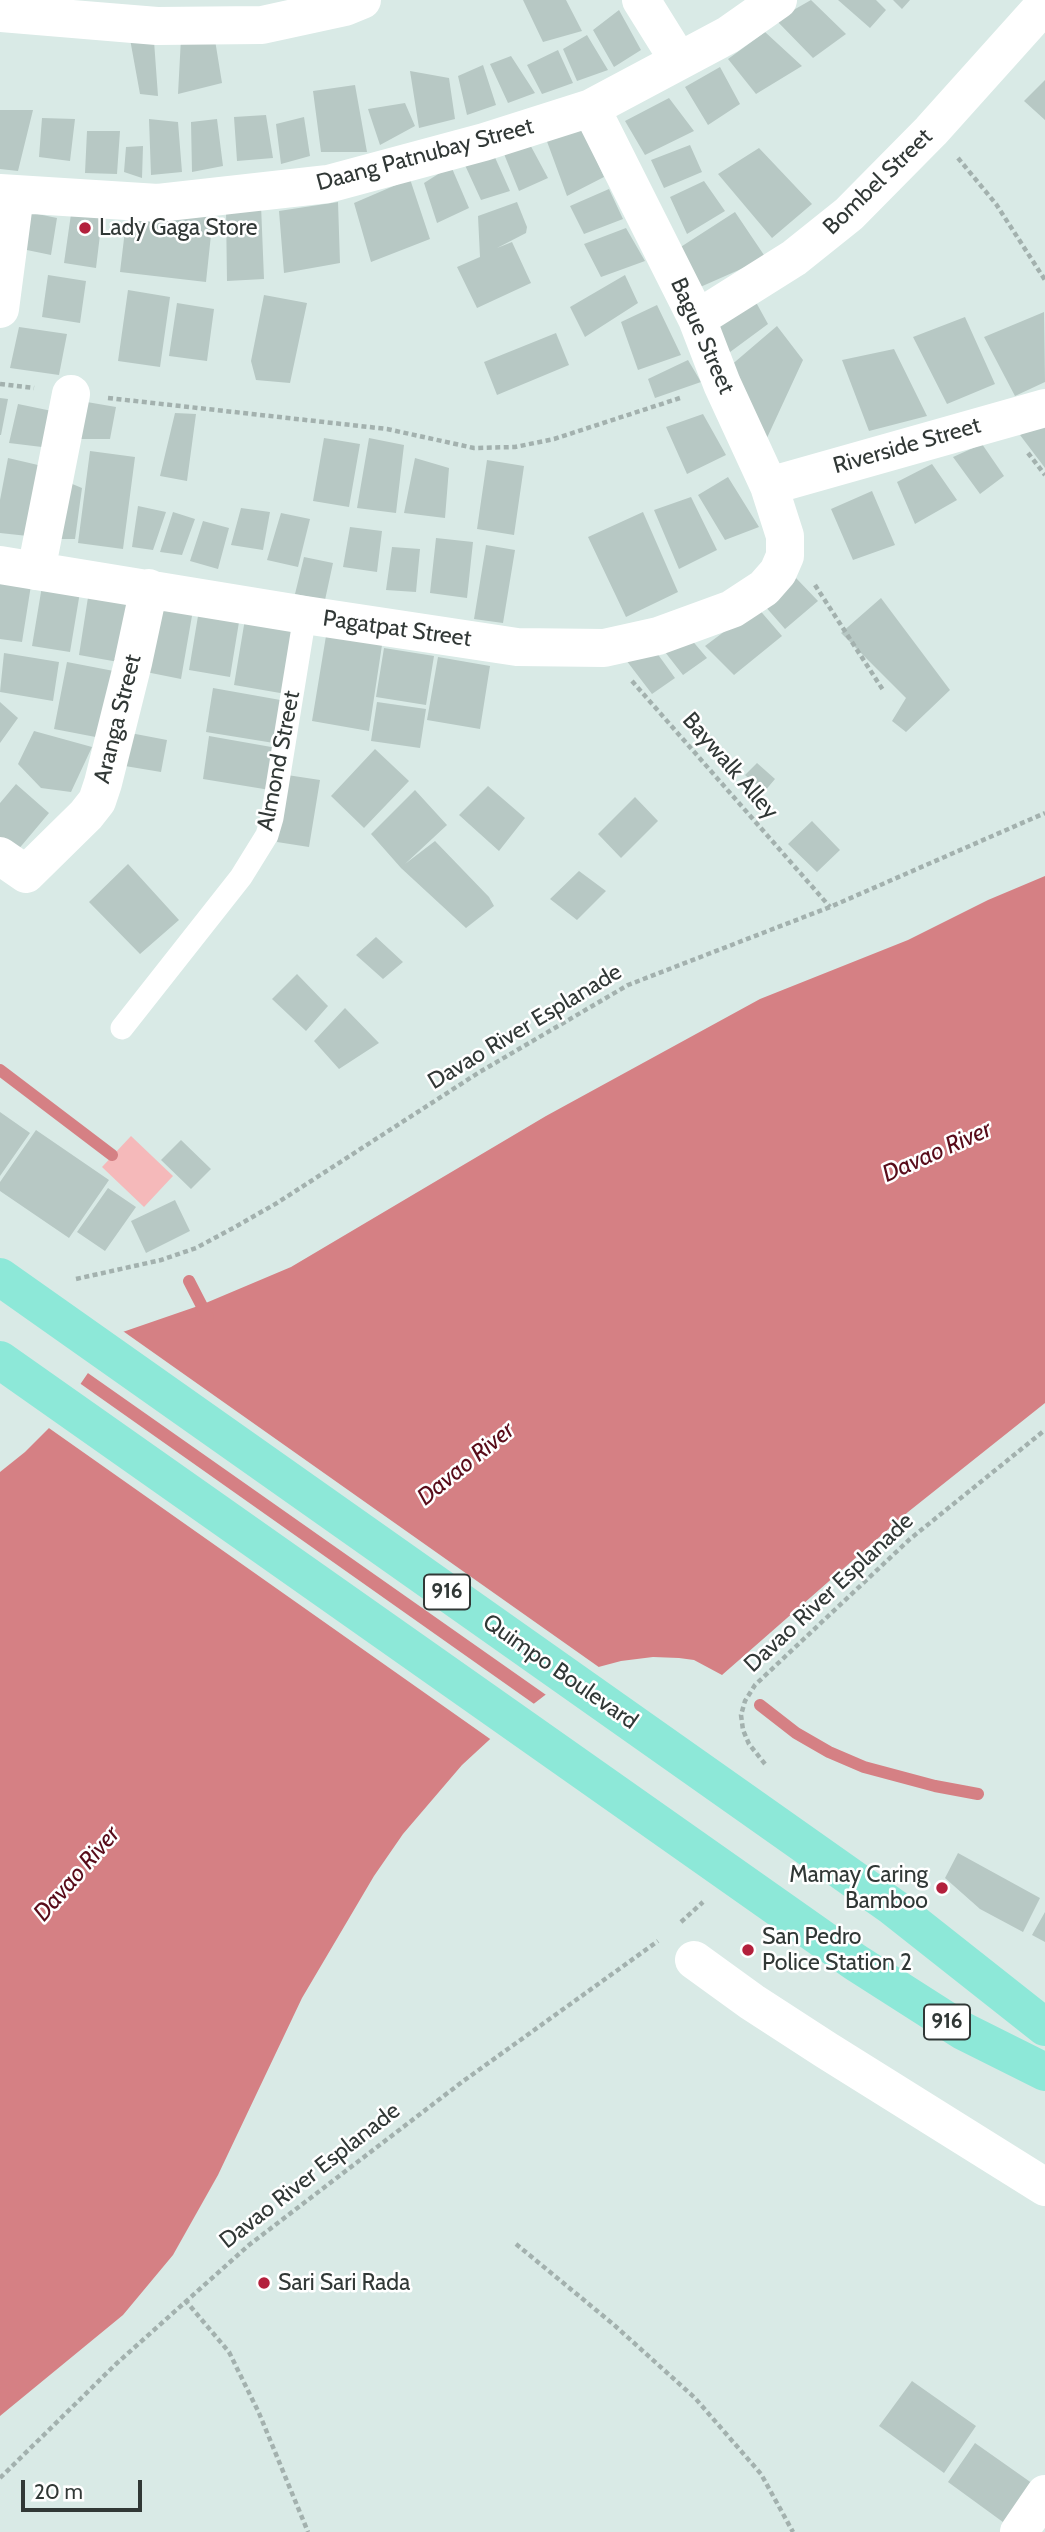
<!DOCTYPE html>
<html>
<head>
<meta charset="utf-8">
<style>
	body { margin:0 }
	#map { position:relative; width:1045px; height:2532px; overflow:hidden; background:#d9eae6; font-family:Cabin,sans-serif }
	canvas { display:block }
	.scale { position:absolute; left:21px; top:2480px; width:121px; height:32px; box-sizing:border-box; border:4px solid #313836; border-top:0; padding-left:9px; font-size:21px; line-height:24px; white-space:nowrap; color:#313836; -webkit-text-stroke:5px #fff; paint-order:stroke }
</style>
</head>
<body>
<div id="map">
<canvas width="1045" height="2532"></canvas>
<div class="scale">20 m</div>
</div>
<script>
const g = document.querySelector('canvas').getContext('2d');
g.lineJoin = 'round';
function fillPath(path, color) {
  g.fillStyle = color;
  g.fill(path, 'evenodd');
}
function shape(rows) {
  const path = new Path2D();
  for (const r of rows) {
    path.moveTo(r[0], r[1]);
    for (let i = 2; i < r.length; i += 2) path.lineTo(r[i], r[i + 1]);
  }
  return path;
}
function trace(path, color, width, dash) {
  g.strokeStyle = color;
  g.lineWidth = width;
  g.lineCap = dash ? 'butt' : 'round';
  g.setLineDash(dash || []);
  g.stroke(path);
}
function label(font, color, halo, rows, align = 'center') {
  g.font = font + ' Cabin,sans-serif';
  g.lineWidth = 5;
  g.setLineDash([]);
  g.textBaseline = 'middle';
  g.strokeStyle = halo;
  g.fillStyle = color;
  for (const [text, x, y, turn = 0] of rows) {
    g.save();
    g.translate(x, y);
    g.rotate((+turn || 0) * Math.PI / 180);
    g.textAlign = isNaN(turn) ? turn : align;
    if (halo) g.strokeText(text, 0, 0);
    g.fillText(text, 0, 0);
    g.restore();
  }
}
const green = shape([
	[131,1136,173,1176,144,1207,102,1167]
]);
const water = shape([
	[1045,876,1045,1403,908,1512,722,1675,694,1660,679,1658,653,1657,621,1661,591,1669,553,1689,501,1729,462,1765,403,1834,374,1876,302,1998,218,2175,173,2255,123,2315,0,2416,0,1472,25,1452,53,1424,114,1335,201,1305,291,1267,546,1116,760,999,908,940,988,900]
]);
const pier = shape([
	[120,1329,603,1670,593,1673,549,1697,85,1371,111,1332],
	[78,1382,537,1706,493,1741,46,1426]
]);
const stream = shape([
	[0,1070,112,1155],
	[189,1281,208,1318],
	[760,1705,796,1733,829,1752,864,1767,935,1786,978,1794]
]);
const building = shape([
	[523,0,566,0,582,31,543,42],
	[811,0,846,34,813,58,776,20],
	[838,0,876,0,886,10,870,28],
	[893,0,910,0,902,9],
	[619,10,641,50,614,67,593,30],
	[765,32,802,66,756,94,728,59],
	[587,35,608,70,577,81,563,49],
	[181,38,215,40,222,83,178,94],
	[130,39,154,41,158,96,140,94],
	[558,50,573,83,542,94,527,65],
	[511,56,535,93,508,103,490,64],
	[483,65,496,105,467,115,458,76],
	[720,67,740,104,708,125,685,87],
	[410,71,449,78,455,119,419,128],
	[1045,80,1045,120,1024,101],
	[355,85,367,152,321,152,313,91],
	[669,98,694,131,645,155,625,121],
	[405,103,415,126,380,145,368,109],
	[0,110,33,110,18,171,0,169],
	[266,115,273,158,237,161,234,117],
	[304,117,310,156,281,164,276,124],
	[42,118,75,119,70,161,39,157],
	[149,119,178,122,182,172,151,175],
	[217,119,223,166,192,172,191,122],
	[580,123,604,177,567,196,545,136],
	[87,131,120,131,117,174,85,173],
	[527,139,548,178,519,191,502,149],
	[690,145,702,172,664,188,651,160],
	[143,146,142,178,124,172,126,147],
	[759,148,812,204,772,238,718,174],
	[493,153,510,191,481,200,464,163],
	[451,166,469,208,437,223,424,183],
	[410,179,430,239,371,262,354,203],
	[704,181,725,211,687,234,670,197],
	[609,189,623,219,584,234,570,206],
	[338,202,340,263,284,273,279,211],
	[517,202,527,227,526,233,497,248,512,242,531,283,477,308,457,267,480,257,478,216],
	[261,205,264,279,227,281,226,210],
	[28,212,57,218,51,255,22,249],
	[735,212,766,258,698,288,676,250],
	[71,214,102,218,96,268,64,263],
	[213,216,206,282,120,272,126,222],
	[626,228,645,261,601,277,584,244],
	[48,275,86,281,80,323,42,317],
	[625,275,638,303,585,337,570,307],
	[128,290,170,297,160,367,118,361],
	[264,295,307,303,290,383,256,380,251,361],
	[752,295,768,324,726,355,707,321],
	[177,303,214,309,207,361,169,356],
	[657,305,681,355,638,370,621,322],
	[1044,312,1045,382,1015,396,984,337],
	[965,317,995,384,947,404,913,337],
	[777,326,803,360,766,440,729,367],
	[19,327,67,334,59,375,10,368],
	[556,333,569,365,497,395,484,362],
	[894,349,927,416,869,431,842,360],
	[688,360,701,382,655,398,648,379],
	[0,398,8,399,1,435,0,435],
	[81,401,116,407,110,439,74,439],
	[18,404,52,411,42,447,9,443],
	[175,413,196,414,187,481,160,476],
	[703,414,726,455,687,474,666,427],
	[1045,421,1045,468,1020,435],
	[324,438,360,444,349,507,313,501],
	[369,438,404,445,396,513,357,508],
	[982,444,1004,476,980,494,953,457],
	[90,451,135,457,123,549,78,543],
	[8,458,38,465,28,536,0,533,0,500],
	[415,458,449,468,445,518,404,513],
	[487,460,524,466,514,535,477,529],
	[932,464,957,500,915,524,897,482],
	[728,477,759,527,725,540,698,495],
	[65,481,82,488,75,539,52,539],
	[872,491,895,545,853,560,831,509],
	[691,497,717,550,679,569,654,510],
	[138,506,166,512,153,550,132,547],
	[241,508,270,512,263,550,231,545],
	[173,512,195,519,182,555,160,552],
	[643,512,678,592,626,617,588,537],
	[281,513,310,519,298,567,267,560],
	[203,521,229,528,218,569,190,561],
	[350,527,382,531,377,572,343,567],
	[436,538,473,542,467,598,430,593],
	[486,545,515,550,503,623,474,619],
	[392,547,420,549,416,592,386,590],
	[304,557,333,563,325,600,295,594],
	[0,574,32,579,22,642,0,639],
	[796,578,818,601,785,629,764,605],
	[43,580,81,586,70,652,32,646],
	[89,591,134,598,124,663,79,655],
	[881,598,950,690,906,732,892,721,906,698,841,633],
	[152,605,193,610,181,679,141,671],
	[757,607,782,636,734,675,705,646],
	[198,616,239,622,230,677,189,670],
	[245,619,297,627,286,694,234,685],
	[326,636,382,645,369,731,312,721],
	[690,638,707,658,683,675,665,652],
	[384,648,434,656,426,705,376,697],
	[654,649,675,678,652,694,626,660],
	[4,653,59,662,53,701,0,692],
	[438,657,490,666,480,729,427,720],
	[67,662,119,672,106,739,54,729],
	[213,688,286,701,280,744,206,732],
	[0,702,18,718,0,743],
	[377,702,426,709,420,748,371,741],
	[34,731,92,747,71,792,41,788,18,764],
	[125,732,167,740,161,772,119,765],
	[209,736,277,748,270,790,203,779],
	[375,749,409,781,364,828,331,796],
	[757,763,775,779,764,792,745,775],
	[287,775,320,780,309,847,277,842],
	[16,784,49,813,17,851,0,839,0,803],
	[488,786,525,818,499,851,459,815],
	[415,790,447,825,405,864,435,841,489,897,494,906,466,928,401,868,371,834],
	[635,797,658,821,621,858,598,834],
	[812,821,840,850,817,872,788,844],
	[128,864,179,920,140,954,89,902],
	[579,871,606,891,577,920,550,899],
	[376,937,403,962,383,979,356,955],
	[297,974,328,1006,306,1031,272,999],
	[345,1008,379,1043,339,1069,314,1041],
	[0,1112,30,1133,0,1176],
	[36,1130,109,1180,69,1238,0,1191,0,1182],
	[181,1140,211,1169,191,1189,161,1160],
	[108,1188,136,1207,105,1251,77,1232],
	[175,1200,190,1231,146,1253,131,1221],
	[958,1853,1040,1898,1023,1932,980,1909,945,1878],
	[1045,1912,1045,1942,1032,1935],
	[912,2381,976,2426,944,2473,879,2426],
	[975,2443,1036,2486,1007,2525,948,2482]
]);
const path = shape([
	[958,158,996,204,1045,280],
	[0,384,34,388],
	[108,398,387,429,474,448,515,447,554,439,683,397],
	[1028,453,1045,475],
	[815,585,883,690],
	[632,681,830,907],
	[76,1279,161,1260,196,1248,235,1227,277,1203,478,1073,628,985,830,907,1045,813],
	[765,1764,749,1744,743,1730,741,1715,745,1701,755,1685,910,1539,1045,1430],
	[681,1922,703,1902],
	[516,2244,613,2324,695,2398,761,2474,793,2532],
	[185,2300,229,2352,259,2413,308,2532],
	[0,2478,116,2364,249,2245,462,2082,658,1941]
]);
const lane = shape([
	[122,1028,241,877,267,835,272,818,305,615]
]);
const street = shape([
	[641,0,679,61],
	[0,13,157,26,262,25,345,7,362,0],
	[0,193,158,203,328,184,484,142,591,108,728,35,778,0],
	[0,309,15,195],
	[697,319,794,258,849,214,931,131,1045,4],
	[769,486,1045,408],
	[0,565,305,615,517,647,604,648,658,636,732,609,764,588,778,572,785,556,785,536,769,486,722,384,697,319,591,108],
	[36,571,71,394],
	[0,856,26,874,86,815,97,801,103,783,133,663,149,588],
	[694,1960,752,2002,826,2050,1045,2187],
	[1019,2532,1045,2494]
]);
const primary = shape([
	[0,1277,893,1907,1045,2027],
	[0,1360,855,1962,963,2031,1045,2072]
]);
const markers = [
	[85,228,7,"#b3203c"],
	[942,1888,7,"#b3203c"],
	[748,1950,7,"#b3203c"],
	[264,2283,7,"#b3203c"]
];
const shields = [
	[447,1592,46],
	[947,2022,46]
];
const shieldNames = [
	["916",447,1592],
	["916",947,2022]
];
const streetNames = [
	["Daang Patnubay Street",425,155,-15],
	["Bombel Street",878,182,-44],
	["Bague Street",702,336,66],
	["Riverside Street",907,446,-16],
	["Pagatpat Street",397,629,8],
	["Aranga Street",118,719,-76],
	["Almond Street",279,761,-79],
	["Baywalk Alley",730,766,49],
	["Davao River Esplanade",525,1027,-31],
	["Davao River Esplanade",829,1593,-43],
	["Quimpo Boulevard",560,1672,35],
	["Davao River Esplanade",310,2176,-38]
];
const poiNames = [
	["Lady Gaga Store",99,228],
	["Mamay Caring",928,1875,"right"],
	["Bamboo",928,1901,"right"],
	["San Pedro",762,1937],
	["Police Station 2",762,1963],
	["Sari Sari Rada",278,2283]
];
const waterNames = [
	["Davao River",937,1152,-24],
	["Davao River",466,1464,-39],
	["Davao River",77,1874,-49]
];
fillPath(green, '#f5b9ba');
fillPath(water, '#d58084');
fillPath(pier, '#d9eae6');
trace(stream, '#d58084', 12);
fillPath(building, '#b7c8c4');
trace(path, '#a3b1ae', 4.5, [5, 3.5]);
trace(lane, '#fff', 23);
trace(street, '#fff', 38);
trace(primary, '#8de8d8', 38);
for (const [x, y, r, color] of markers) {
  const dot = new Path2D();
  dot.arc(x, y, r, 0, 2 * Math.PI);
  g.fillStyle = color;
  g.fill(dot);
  trace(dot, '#fff', 2.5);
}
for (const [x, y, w] of shields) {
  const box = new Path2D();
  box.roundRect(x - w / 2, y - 17.5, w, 35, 5);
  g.fillStyle = '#fff';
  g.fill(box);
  trace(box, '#313836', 2);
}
label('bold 21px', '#313836', null, shieldNames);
label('23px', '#313836', '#fff', streetNames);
label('23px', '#313836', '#fff', poiNames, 'left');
label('italic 24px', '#580b19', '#fff', waterNames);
</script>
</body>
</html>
